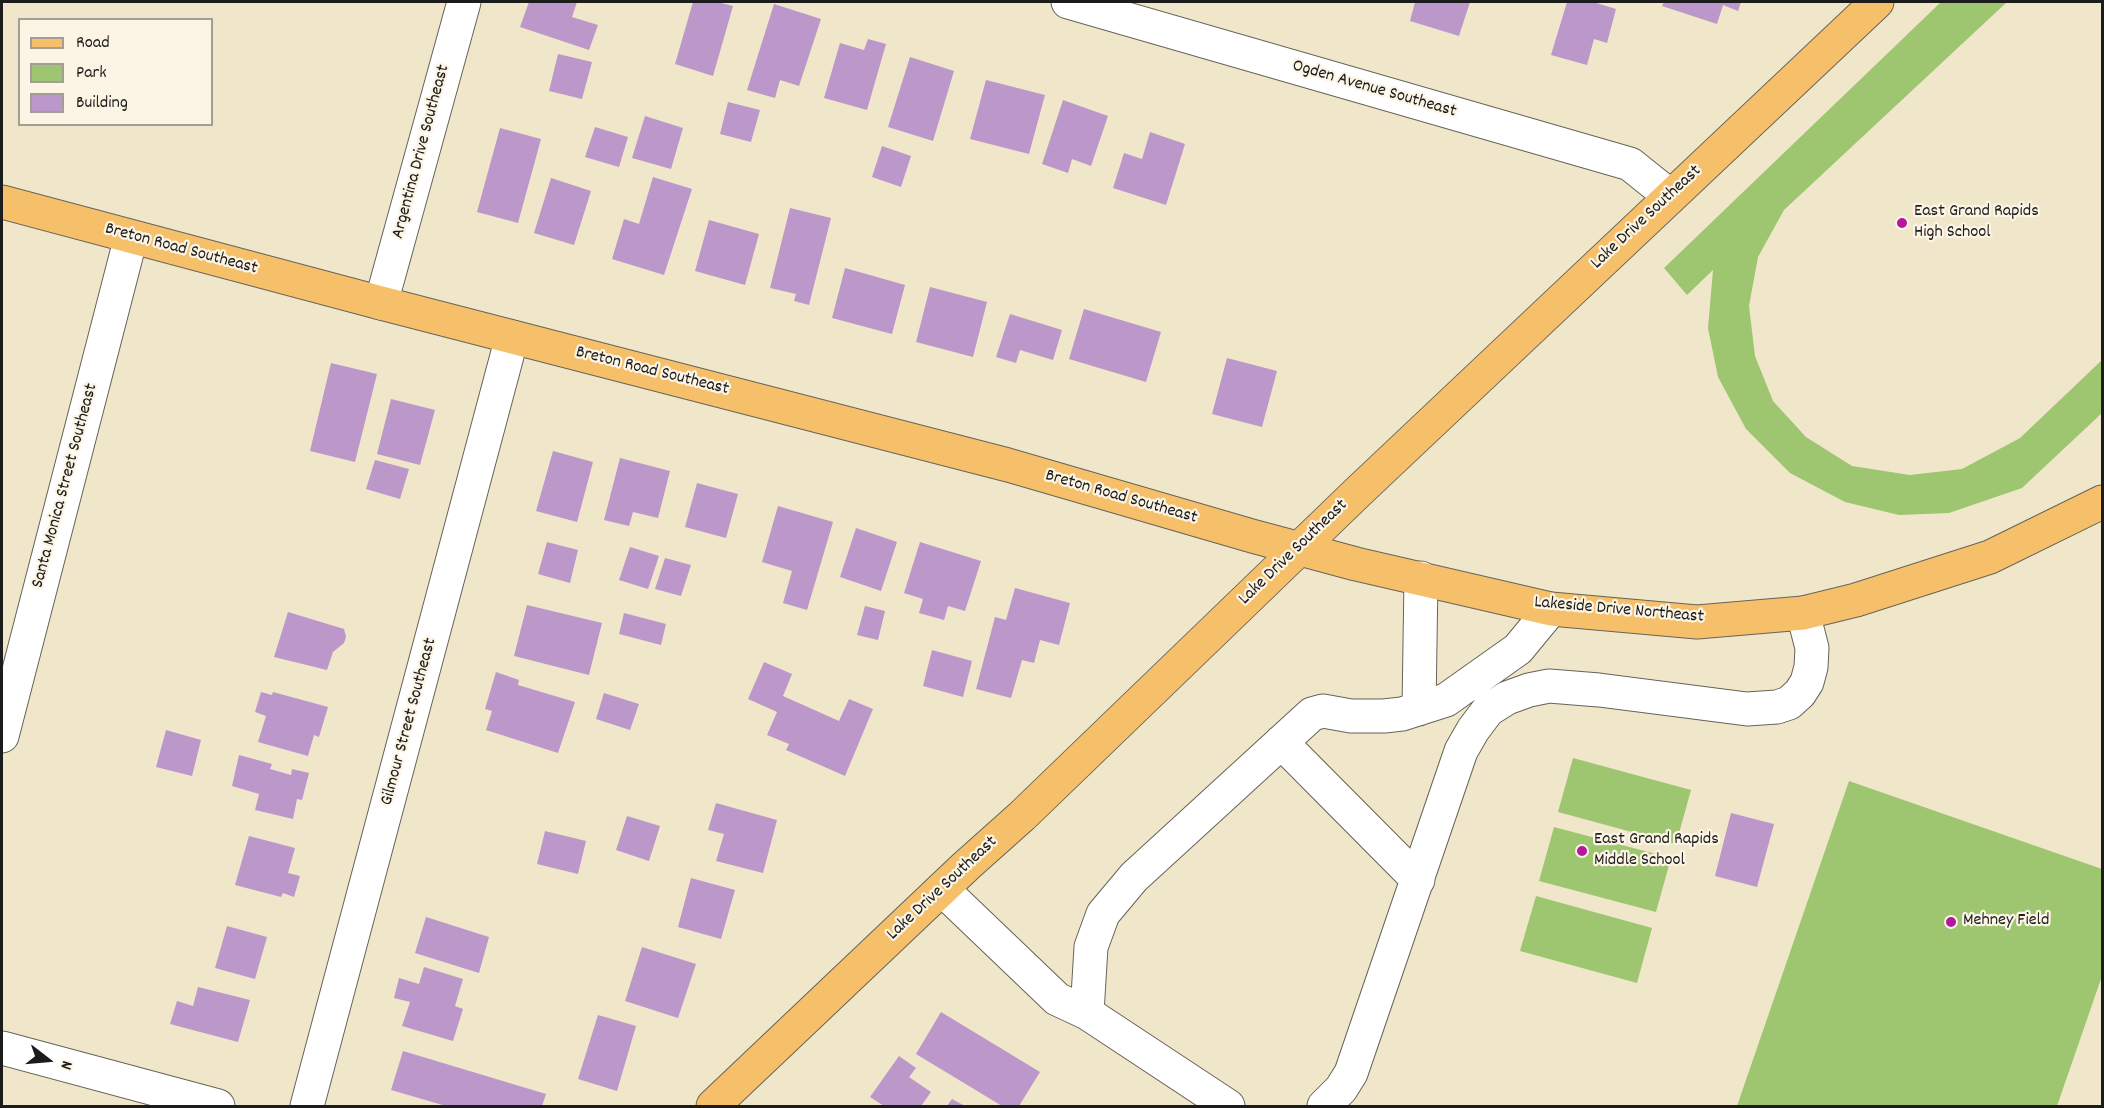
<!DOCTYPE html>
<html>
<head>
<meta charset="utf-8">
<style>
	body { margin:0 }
	#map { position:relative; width:2104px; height:1108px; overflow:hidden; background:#f0e7cb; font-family:Dekko,sans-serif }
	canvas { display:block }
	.frame { position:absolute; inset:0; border:3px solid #1c1c1c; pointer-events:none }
	.legend { position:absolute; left:18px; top:18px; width:195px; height:108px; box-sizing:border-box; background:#fcf5e5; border:2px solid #a29e95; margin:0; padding:8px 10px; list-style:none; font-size:18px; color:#1c1c1c }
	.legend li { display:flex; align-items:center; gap:12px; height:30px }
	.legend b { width:30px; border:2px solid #a29e95 }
	.north { position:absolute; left:18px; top:1030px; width:60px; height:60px; -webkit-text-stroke:4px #fcf5e5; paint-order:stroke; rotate:106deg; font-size:16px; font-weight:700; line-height:24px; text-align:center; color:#1c1c1c }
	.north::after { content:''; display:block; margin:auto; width:21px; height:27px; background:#1c1c1c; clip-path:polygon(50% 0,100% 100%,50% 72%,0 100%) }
</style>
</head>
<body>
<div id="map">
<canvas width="2104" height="1108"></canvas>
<div class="frame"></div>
<ul class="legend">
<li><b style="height:8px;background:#f6c06b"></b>Road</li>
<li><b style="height:16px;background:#9ec570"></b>Park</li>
<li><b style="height:16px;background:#bb97ca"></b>Building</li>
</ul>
<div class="north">N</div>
</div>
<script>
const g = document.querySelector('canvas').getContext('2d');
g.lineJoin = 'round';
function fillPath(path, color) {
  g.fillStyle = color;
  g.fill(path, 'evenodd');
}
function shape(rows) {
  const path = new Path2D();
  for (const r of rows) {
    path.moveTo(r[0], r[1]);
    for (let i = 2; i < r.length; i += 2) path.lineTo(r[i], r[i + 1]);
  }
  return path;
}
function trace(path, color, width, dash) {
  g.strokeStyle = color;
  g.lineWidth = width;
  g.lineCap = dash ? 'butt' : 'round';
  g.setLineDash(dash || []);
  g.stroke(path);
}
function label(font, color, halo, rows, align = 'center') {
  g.font = font + ' Dekko,sans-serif';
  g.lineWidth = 4.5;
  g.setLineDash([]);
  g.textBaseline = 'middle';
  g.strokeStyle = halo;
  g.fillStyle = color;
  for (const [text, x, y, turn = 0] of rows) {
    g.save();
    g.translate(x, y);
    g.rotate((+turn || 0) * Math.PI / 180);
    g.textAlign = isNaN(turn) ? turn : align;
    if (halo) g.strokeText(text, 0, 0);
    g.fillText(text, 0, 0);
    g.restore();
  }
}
const green = shape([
	[1941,2,2007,2,1784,210,1758,257,1749,306,1755,356,1773,401,1806,437,1852,466,1910,475,1962,469,2020,438,2102,360,2102,413,2022,488,1949,513,1899,515,1845,502,1790,473,1746,429,1718,377,1708,328,1713,270,1687,295,1664,268],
	[1573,758,1691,790,1676,844,1558,812],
	[1849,781,2102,869,2102,976,2057,1106,1737,1106],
	[1554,827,1671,858,1656,912,1539,881],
	[1536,896,1652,928,1637,983,1520,951]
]);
const building = shape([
	[529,2,577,2,572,17,598,25,589,50,520,27],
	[693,2,717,2,733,6,713,76,675,64],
	[1415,2,1470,2,1459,36,1410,21],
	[1567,2,1593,2,1616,9,1607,43,1594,39,1587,65,1551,55],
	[1664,2,1741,2,1738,11,1723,5,1717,24,1662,6],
	[774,4,821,19,799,86,780,80,775,98,747,90],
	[868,39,886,44,867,110,824,98,840,43,864,50],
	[558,54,592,62,582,99,549,91],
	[910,57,954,71,933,141,888,127],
	[986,80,1045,95,1029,154,970,139],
	[1063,100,1108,116,1091,166,1072,159,1068,173,1042,164],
	[728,102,760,110,751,142,720,134],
	[645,116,683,128,671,169,632,158],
	[595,127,628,137,619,167,585,157],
	[500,128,541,139,518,223,477,212],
	[1150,132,1185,144,1166,205,1113,188,1124,153,1142,159],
	[882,146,911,156,901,187,872,177],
	[653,177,692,189,664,275,612,259,624,219,639,224],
	[551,178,591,191,574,245,534,233],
	[790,208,831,218,809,305,794,301,796,294,770,288],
	[709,220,759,234,745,285,695,271],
	[845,268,905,285,892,334,832,318],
	[930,287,987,302,973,357,916,342],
	[1084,309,1161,332,1146,382,1069,359],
	[1010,314,1062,330,1053,360,1020,350,1016,363,996,357],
	[1227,358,1277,371,1262,427,1212,414],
	[331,363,377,374,355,462,310,451],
	[391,399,435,410,420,465,377,454],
	[553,451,593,462,577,522,536,511],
	[620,458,670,471,658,518,633,512,629,526,604,520],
	[375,460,409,469,400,499,366,489],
	[697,483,738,494,726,538,685,527],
	[778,506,833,522,807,610,783,603,792,571,762,562],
	[856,528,897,542,881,591,840,577],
	[547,542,578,550,570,583,538,574],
	[920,542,981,561,965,611,948,606,944,620,919,613,923,599,904,593],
	[630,547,659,556,648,589,619,580],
	[665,558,691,565,681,596,655,589],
	[1015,588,1070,603,1059,645,1040,640,1034,663,1022,660,1011,698,976,689,995,617,1006,620],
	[527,605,602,623,589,675,514,656],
	[865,606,885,611,878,640,857,635],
	[288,612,344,629,346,637,344,643,333,652,327,670,274,657],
	[624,613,666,624,661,645,619,634],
	[932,650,972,661,963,697,923,686],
	[764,662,792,674,783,696,839,721,849,699,873,709,845,776,786,750,789,744,767,735,777,712,748,699],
	[496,672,519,680,518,685,575,702,558,753,486,730,492,711,485,709],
	[261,692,272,695,273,692,328,707,319,737,314,735,308,756,258,742,266,716,255,712],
	[604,693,639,704,630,730,596,719],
	[166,730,201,740,192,776,156,767],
	[239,755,272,764,270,769,291,775,292,769,309,773,302,800,297,799,293,819,255,810,259,794,232,786],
	[716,803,777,820,763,873,716,861,724,834,708,830],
	[1731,813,1774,824,1757,887,1715,876],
	[627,816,660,826,649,861,616,850],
	[545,831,586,841,578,874,537,864],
	[249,836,295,848,288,873,300,876,294,897,283,893,281,897,235,885],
	[691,878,735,890,721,939,678,927],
	[426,917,489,937,479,973,415,953],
	[227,926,267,937,255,979,215,968],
	[642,947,696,964,678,1018,625,1001],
	[424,967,463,979,455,1006,463,1009,453,1041,402,1026,410,1002,394,998,399,978,419,984],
	[198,987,250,1000,238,1042,170,1024,177,1001,193,1006],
	[941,1012,1040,1072,1019,1106,1002,1106,916,1054],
	[598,1015,636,1026,617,1091,578,1079],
	[403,1051,546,1094,542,1106,446,1106,391,1090],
	[899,1056,916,1068,909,1077,931,1092,921,1106,884,1106,870,1097],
	[952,1099,965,1106,947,1106]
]);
const minor = shape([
	[1068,2,1630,164,1670,196],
	[381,303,464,2],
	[1419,709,1421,578],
	[2,736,131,237],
	[1281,742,1418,880],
	[942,889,1057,999,1087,1013,1228,1106],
	[1087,1013,1091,947,1103,914,1134,877,1312,714,1323,711,1351,716,1384,716,1402,714,1446,700,1518,649,1551,609],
	[2,1048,218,1106],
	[307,1106,512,337],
	[1324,1106,1341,1089,1351,1073,1461,751,1473,730,1488,710,1507,698,1529,690,1549,686,1599,690,1747,709,1777,707,1789,703,1800,693,1807,682,1811,667,1812,648,1803,613]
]);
const major = shape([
	[2,202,381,303,1008,465,1252,536,1356,564,1551,609,1697,622,1803,613,1856,600,1990,557,2102,502],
	[713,1106,966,866,1022,816,1359,491,1877,2]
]);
const markers = [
	[1902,223,6,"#b5179e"],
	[1582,851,6,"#b5179e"],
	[1951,922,6,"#b5179e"]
];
const streetNames = [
	["Ogden Avenue Southeast",1374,90,16],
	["Argentina Drive Southeast",422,152,-75],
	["Lake Drive Southeast",1647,218,-43],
	["Breton Road Southeast",181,250,15],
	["Breton Road Southeast",652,372,14],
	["Santa Monica Street Southeast",66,486,-75],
	["Breton Road Southeast",1121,498,16],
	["Lake Drive Southeast",1294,553,-44],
	["Lakeside Drive Northeast",1619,611,5],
	["Gilmour Street Southeast",410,722,-75],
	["Lake Drive Southeast",943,889,-43]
];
const poiNames = [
	["East Grand Rapids",1914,213],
	["High School",1914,234],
	["East Grand Rapids",1594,841],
	["Middle School",1594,862],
	["Mehney Field",1963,922]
];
fillPath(green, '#9ec570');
fillPath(building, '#bb97ca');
trace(minor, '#666359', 35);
trace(major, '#666359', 35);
trace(minor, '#fff', 33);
trace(major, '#f6c06b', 33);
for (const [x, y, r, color] of markers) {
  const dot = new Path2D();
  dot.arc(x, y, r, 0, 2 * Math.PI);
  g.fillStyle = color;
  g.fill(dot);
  trace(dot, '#fcf5e5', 2);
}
label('18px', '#1c1c1c', '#fcf5e5', streetNames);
label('18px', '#1c1c1c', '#fcf5e5', poiNames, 'left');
</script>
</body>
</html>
